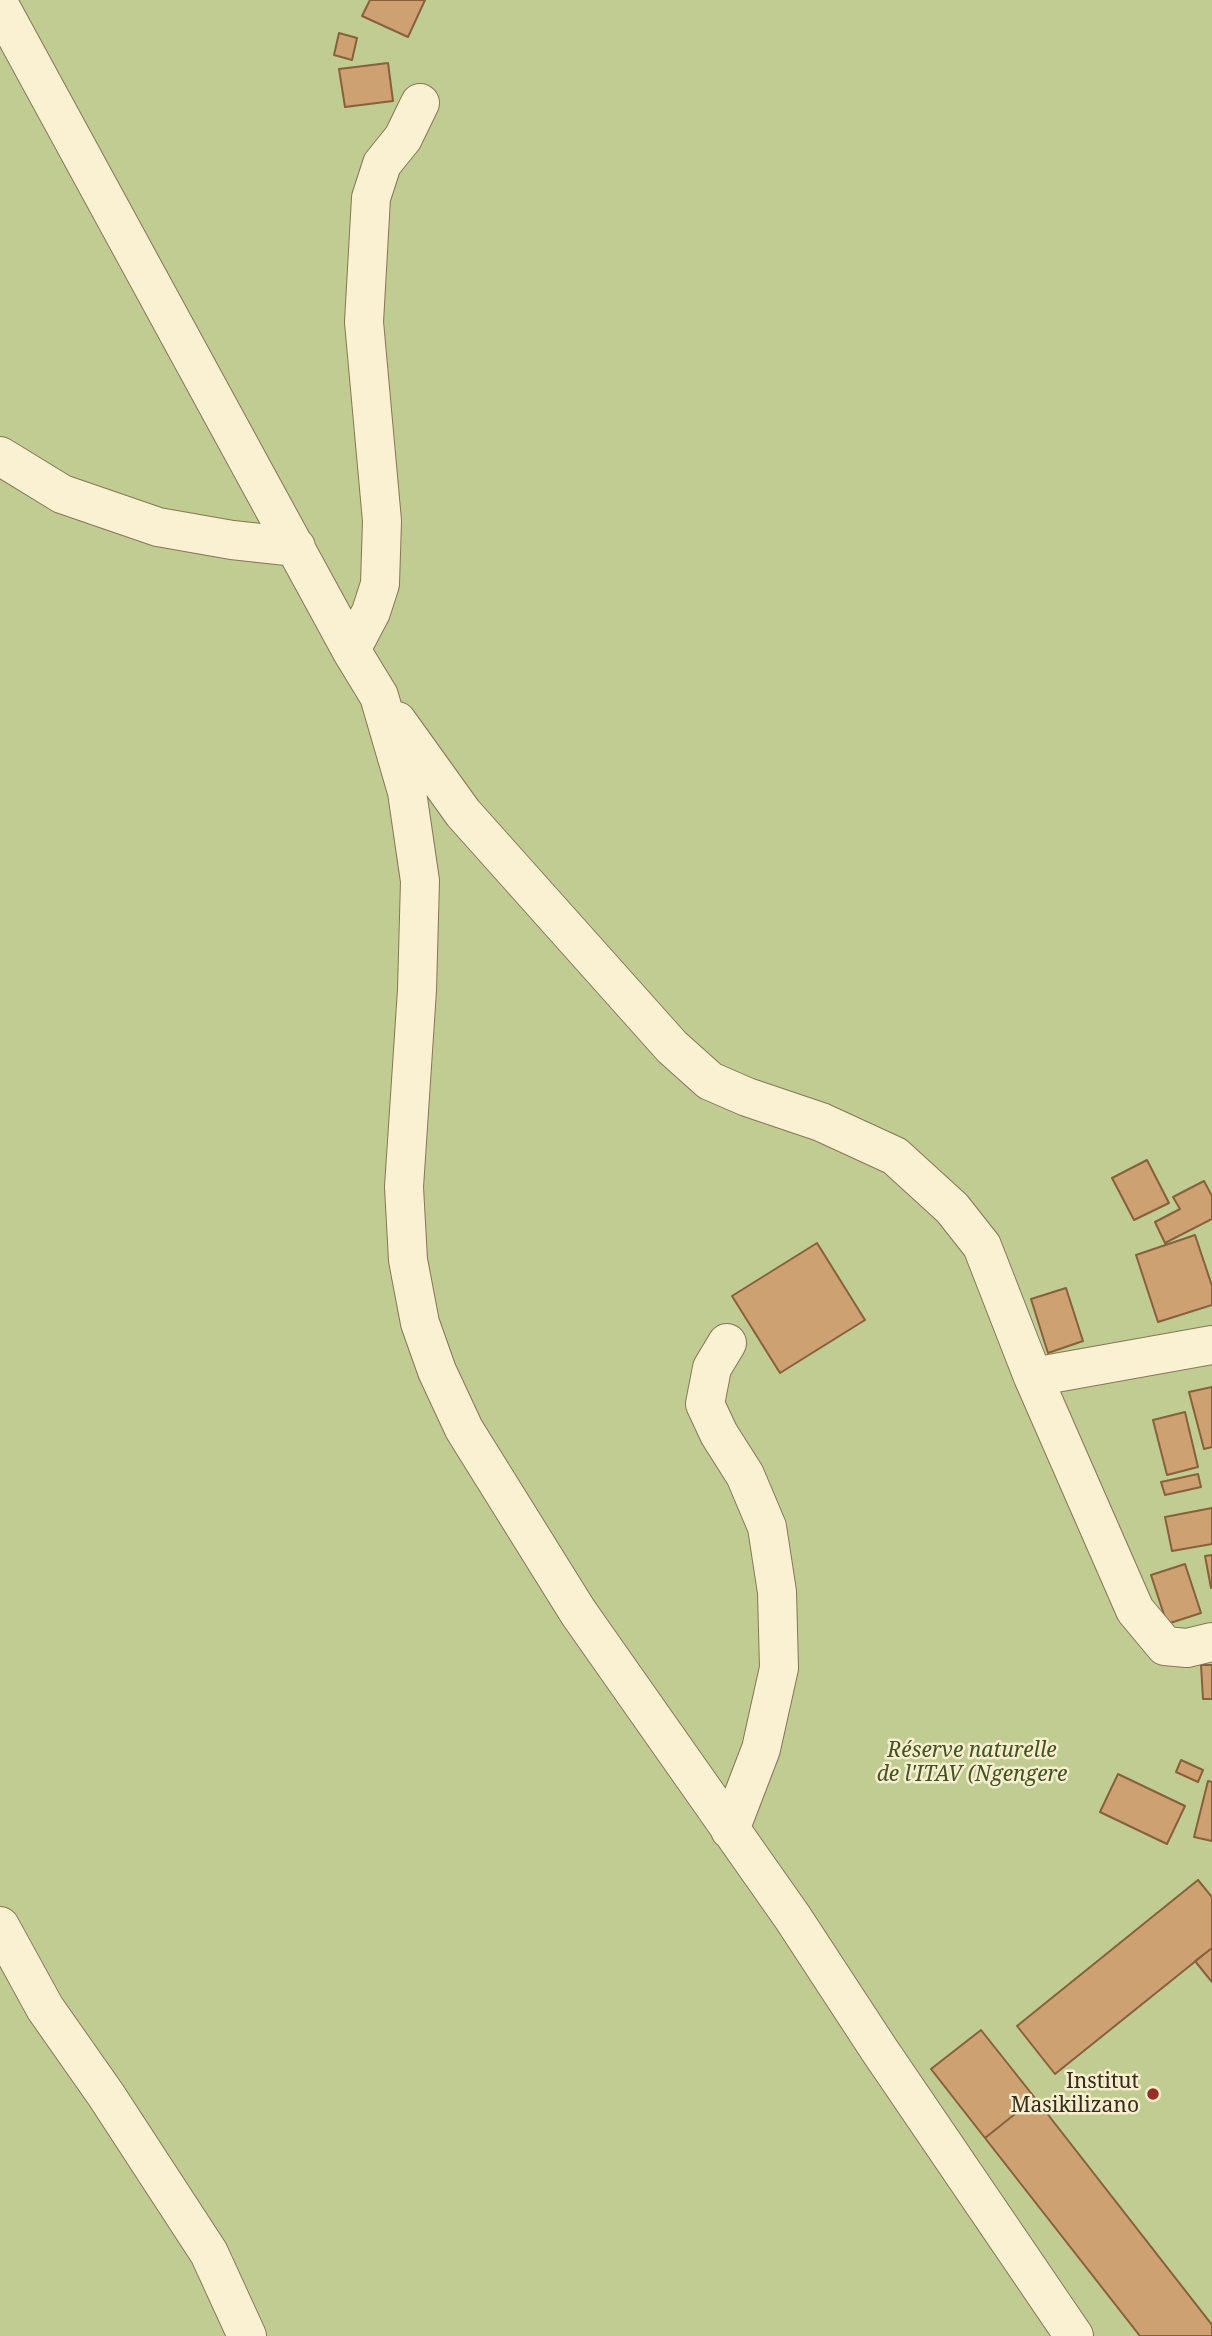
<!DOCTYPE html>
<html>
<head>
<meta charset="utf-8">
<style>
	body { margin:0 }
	canvas { display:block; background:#efe4be }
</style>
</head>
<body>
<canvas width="1212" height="2336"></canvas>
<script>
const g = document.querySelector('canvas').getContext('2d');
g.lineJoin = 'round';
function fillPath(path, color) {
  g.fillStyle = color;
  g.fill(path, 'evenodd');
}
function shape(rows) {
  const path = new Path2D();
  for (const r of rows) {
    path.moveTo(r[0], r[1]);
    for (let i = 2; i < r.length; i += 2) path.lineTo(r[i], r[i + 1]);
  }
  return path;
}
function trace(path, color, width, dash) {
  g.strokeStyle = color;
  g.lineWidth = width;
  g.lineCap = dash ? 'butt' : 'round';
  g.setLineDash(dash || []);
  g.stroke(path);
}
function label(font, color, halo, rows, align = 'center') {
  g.font = font + ' "Noto Serif",serif';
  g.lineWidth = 5;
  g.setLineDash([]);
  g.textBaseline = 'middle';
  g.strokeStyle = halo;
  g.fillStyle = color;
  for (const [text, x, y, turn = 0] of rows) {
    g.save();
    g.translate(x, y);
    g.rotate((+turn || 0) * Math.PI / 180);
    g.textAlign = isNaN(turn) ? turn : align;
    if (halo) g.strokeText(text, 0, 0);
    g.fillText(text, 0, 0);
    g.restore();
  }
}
const green = shape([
	[0,0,1212,0,1212,2336,0,2336]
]);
const building = shape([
	[370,0,425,0,408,37,362,16,370,0],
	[339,33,357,38,352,60,334,55,339,33],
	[388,63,393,101,345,107,339,69,388,63],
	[1147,1160,1169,1203,1134,1220,1112,1178,1147,1160],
	[1204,1181,1212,1196,1212,1219,1165,1243,1155,1222,1180,1209,1173,1197,1204,1181],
	[1195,1235,1212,1286,1212,1305,1158,1322,1136,1255,1195,1235],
	[817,1243,865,1320,780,1373,732,1296,817,1243],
	[1066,1288,1083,1341,1048,1353,1031,1299,1066,1288],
	[1212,1387,1212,1447,1204,1449,1189,1392,1212,1387],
	[1185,1412,1198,1467,1167,1475,1153,1420,1185,1412],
	[1198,1474,1201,1487,1165,1495,1161,1482,1198,1474],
	[1212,1508,1212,1544,1172,1551,1165,1517,1212,1508],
	[1212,1555,1212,1588,1211,1588,1205,1556,1212,1555],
	[1185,1564,1201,1613,1167,1624,1151,1575,1185,1564],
	[1201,1665,1212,1665,1212,1699,1203,1699,1201,1665],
	[1181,1760,1203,1770,1198,1782,1176,1772,1181,1760],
	[1118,1774,1185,1806,1167,1844,1100,1812,1118,1774],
	[1208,1781,1212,1782,1212,1841,1194,1837,1208,1781],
	[1198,1880,1212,1897,1212,1948,1055,2074,1017,2026,1198,1880],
	[1212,1948,1212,1982,1195,1961,1212,1948],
	[981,2030,1035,2098,985,2138,931,2069,981,2030],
	[1035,2098,1212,2325,1212,2336,1140,2336,985,2138,1035,2098]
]);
const minor = shape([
	[0,6,351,650,379,696,407,792,420,881,417,990,404,1187,408,1260,420,1323,437,1371,464,1429,578,1612,793,1918,878,2048,1074,2336],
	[0,456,62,494,158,527,232,540,296,547],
	[351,650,371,612,380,584,382,521,364,322,371,198,382,164,403,138,420,103],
	[397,721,463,813,672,1047,710,1081,747,1097,821,1122,895,1156,952,1208,982,1246,1033,1377,1135,1610,1165,1646,1187,1648,1212,1642],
	[727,1343,712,1368,705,1404,719,1434,745,1475,767,1527,777,1592,779,1668,761,1749,730,1830],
	[1033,1377,1212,1345],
	[0,1926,45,2008,106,2095,209,2253,247,2336]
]);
const markers = [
	[1153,2094,7,"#972e25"]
];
const parkNames = [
	["Réserve naturelle",972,1751],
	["de l'ITAV (Ngengere",972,1775]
];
const poiNames = [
	["Institut",1139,2082],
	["Masikilizano",1139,2106]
];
fillPath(green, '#c1cc92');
fillPath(building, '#cea173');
trace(building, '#87603c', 2);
trace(minor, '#877557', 40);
trace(minor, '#f9f1d1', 38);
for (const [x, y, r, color] of markers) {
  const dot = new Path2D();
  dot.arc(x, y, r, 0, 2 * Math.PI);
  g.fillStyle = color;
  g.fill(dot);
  trace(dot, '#f6eece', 2.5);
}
label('italic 21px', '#425322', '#f6eece', parkNames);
label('21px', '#362b1c', '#f6eece', poiNames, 'right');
</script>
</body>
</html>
